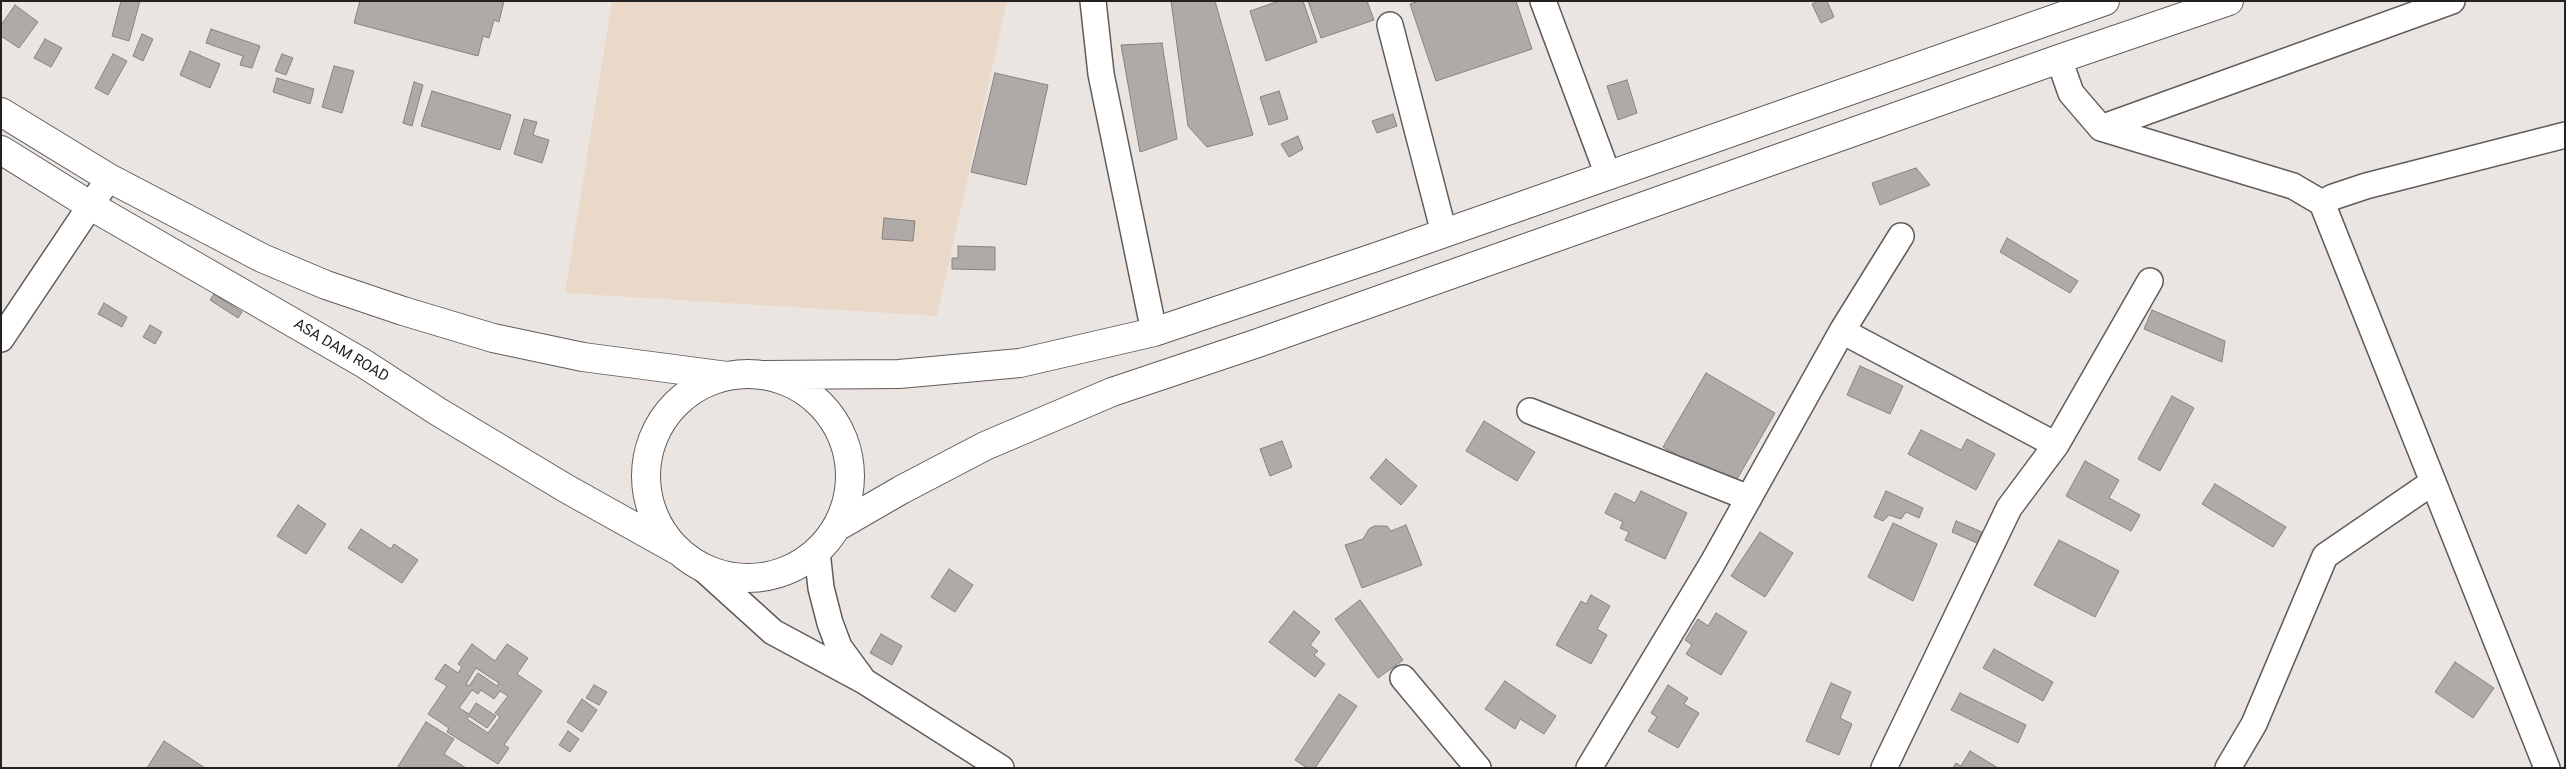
<!DOCTYPE html>
<html>
<head>
<meta charset="utf-8">
<style>
	body { margin:0 }
	#map { position:relative; width:2566px; height:769px; overflow:hidden; background:#ebe5e2; font-family:Roboto,sans-serif }
	canvas { display:block }
	.frame { position:absolute; inset:0; border:2px solid #242120; pointer-events:none }
</style>
</head>
<body>
<div id="map">
<canvas width="2566" height="769"></canvas>
<div class="frame"></div>
</div>
<script>
const g = document.querySelector('canvas').getContext('2d');
g.lineJoin = 'round';
function fillPath(path, color) {
  g.fillStyle = color;
  g.fill(path, 'evenodd');
}
function shape(rows) {
  const path = new Path2D();
  for (const r of rows) {
    if (r.length === 3) {
      path.moveTo(r[0] + r[2], r[1]);
      path.arc(r[0], r[1], r[2], 0, 2 * Math.PI);
      continue;
    }
    path.moveTo(r[0], r[1]);
    for (let i = 2; i < r.length; i += 2) path.lineTo(r[i], r[i + 1]);
  }
  return path;
}
function trace(path, color, width, dash) {
  g.strokeStyle = color;
  g.lineWidth = width;
  g.lineCap = dash ? 'butt' : 'round';
  g.setLineDash(dash || []);
  g.stroke(path);
}
function label(font, color, halo, rows, align = 'center') {
  g.font = font + ' Roboto,sans-serif';
  g.lineWidth = 4;
  g.setLineDash([]);
  g.textBaseline = 'middle';
  g.strokeStyle = halo;
  g.fillStyle = color;
  for (const [text, x, y, turn = 0] of rows) {
    g.save();
    g.translate(x, y);
    g.rotate((+turn || 0) * Math.PI / 180);
    g.textAlign = isNaN(turn) ? turn : align;
    if (halo) g.strokeText(text, 0, 0);
    g.fillText(text, 0, 0);
    g.restore();
  }
}
const industrial = shape([
	[612,1,1007,1,937,316,565,293]
]);
const building = shape([
	[121,1,140,1,129,41,112,36,121,1],
	[360,1,504,1,499,22,494,20,489,38,483,36,478,56,354,23,360,1],
	[1171,1,1215,1,1253,135,1207,147,1188,126,1171,1],
	[1279,1,1303,1,1317,42,1266,61,1250,11,1279,1],
	[1308,1,1367,1,1374,20,1321,38,1308,1],
	[1419,1,1516,1,1532,49,1436,81,1410,4,1419,1],
	[1818,1,1827,1,1834,17,1821,23,1812,4,1818,1],
	[15,5,38,22,19,48,1,36,1,25,15,5],
	[211,29,260,46,252,68,240,65,243,56,206,43,211,29],
	[142,34,153,39,143,61,133,56,142,34],
	[45,39,62,48,51,67,34,58,45,39],
	[1162,43,1177,139,1140,152,1121,45,1162,43],
	[190,51,220,64,210,88,180,75,190,51],
	[113,54,127,61,108,95,95,88,113,54],
	[282,54,293,58,286,75,275,71,282,54],
	[334,66,354,71,342,113,322,107,334,66],
	[995,73,1048,85,1026,185,971,172,995,73],
	[277,78,314,89,310,104,273,92,277,78],
	[1627,80,1637,113,1618,120,1607,86,1627,80],
	[414,82,423,85,412,126,403,123,414,82],
	[432,91,511,115,500,150,421,126,432,91],
	[1279,91,1288,119,1269,125,1260,97,1279,91],
	[1393,114,1397,126,1377,133,1372,121,1393,114],
	[524,119,537,122,533,135,549,140,542,163,514,154,524,119],
	[1298,136,1303,149,1289,157,1281,144,1298,136],
	[1916,168,1930,185,1880,205,1872,183,1916,168],
	[884,218,915,221,913,241,882,239,884,218],
	[2007,238,2078,281,2070,293,2000,252,2007,238],
	[958,246,995,247,995,270,952,269,952,258,958,258,958,246],
	[214,294,242,312,238,318,210,300,214,294],
	[104,303,127,317,122,327,98,314,104,303],
	[2152,310,2225,341,2222,362,2144,329,2152,310],
	[150,325,162,332,155,344,143,337,150,325],
	[1860,366,1903,386,1890,414,1847,395,1860,366],
	[1706,373,1775,413,1733,486,1663,447,1706,373],
	[2172,396,2194,408,2160,471,2138,459,2172,396],
	[1484,421,1535,452,1517,481,1466,451,1484,421],
	[1921,430,1961,450,1967,439,1995,454,1976,490,1908,454,1921,430],
	[1282,441,1292,467,1270,476,1260,449,1282,441],
	[1386,459,1417,486,1401,505,1370,478,1386,459],
	[2085,461,2119,480,2109,498,2140,515,2131,531,2066,496,2085,461],
	[2215,484,2286,527,2273,547,2202,504,2215,484],
	[1641,491,1687,513,1665,559,1625,540,1629,532,1620,528,1623,522,1605,513,1615,493,1635,503,1641,491],
	[1886,491,1923,508,1919,518,1906,512,1901,519,1889,515,1883,521,1874,517,1886,491],
	[298,505,326,524,306,554,277,536,298,505],
	[1956,521,1982,532,1977,543,1952,532,1956,521],
	[1893,523,1937,544,1913,601,1868,577,1893,523],
	[1406,525,1422,565,1362,588,1345,545,1363,539,1369,529,1374,526,1387,526,1391,531,1406,525],
	[361,529,391,549,394,544,418,560,402,583,348,548,361,529],
	[1760,532,1793,553,1765,597,1731,576,1760,532],
	[2059,540,2119,571,2095,617,2034,585,2059,540],
	[949,569,973,585,955,612,931,597,949,569],
	[1591,595,1610,606,1597,629,1607,635,1591,664,1556,645,1581,601,1586,604,1591,595],
	[1360,600,1403,660,1378,678,1335,619,1360,600],
	[1294,611,1320,632,1310,645,1318,651,1314,655,1325,664,1315,677,1269,642,1294,611],
	[1716,613,1747,632,1721,675,1686,654,1692,645,1685,640,1698,619,1708,626,1716,613],
	[881,634,902,646,892,665,870,653,881,634],
	[472,644,495,661,507,644,528,658,517,674,542,691,504,745,509,748,498,764,447,732,449,728,428,714,447,686,435,679,445,664,458,673,462,667,458,664,472,644],
	[476,668,499,683,497,686,478,673,469,686,466,684,476,668],
	[472,690,478,694,481,690,494,699,500,691,508,696,495,713,500,717,488,733,467,719,469,716,487,728,496,716,476,703,469,714,459,708,472,690],
	[1994,649,2053,682,2043,701,1983,668,1994,649],
	[2455,662,2494,688,2473,718,2435,692,2455,662],
	[1505,681,1556,716,1544,734,1520,719,1515,729,1485,709,1505,681],
	[1831,683,1851,692,1840,718,1852,724,1839,755,1806,741,1831,683],
	[594,685,607,692,599,705,586,698,594,685],
	[1668,685,1688,698,1684,704,1699,713,1678,748,1648,731,1657,717,1651,713,1668,685],
	[1960,693,2026,725,2018,743,1951,710,1960,693],
	[1339,694,1357,706,1315,768,1307,768,1295,760,1339,694],
	[582,699,597,710,582,732,567,722,582,699],
	[426,722,454,739,444,754,466,768,397,768,426,722],
	[568,731,579,739,570,752,559,745,568,731],
	[164,741,205,768,147,768,164,741],
	[1970,751,1998,768,1953,768,1956,763,1961,766,1970,751]
]);
const minor = shape([
	[1093,1,1101,74,1154,332],
	[1543,1,1608,175],
	[1390,25,1444,233],
	[2059,59,2071,93,2101,128,2293,186,2322,203,2333,197,2366,186,2565,135],
	[2101,128,2452,1],
	[2322,203,2547,768],
	[1842,331,2056,445],
	[1,339,109,178],
	[1530,411,1749,498],
	[817,551,821,588,830,623,839,647,861,677],
	[699,565,773,632,864,681,1001,768],
	[1403,678,1478,768],
	[1589,768,1712,564,1842,331,1901,236],
	[1884,768,2009,508,2056,445,2150,281],
	[2228,768,2254,724,2325,556,2433,482]
]);
const major = shape([
	[1,112,109,178,262,258,326,285,403,311,493,338,583,357,727,376],
	[1,150,91,206,363,363,437,411,567,489,680,552],
	[748,476,102],
	[764,375,899,374,1020,363,1154,332,1379,256,2105,1],
	[837,527,901,490,985,446,1112,392,1255,344,2059,59,2229,1]
]);
const streetNames = [
	["ASA DAM ROAD",341,351,31]
];
fillPath(industrial, '#ead9c8');
fillPath(building, '#afaaa7');
trace(building, '#86827e', 1);
trace(minor, '#615c5a', 28);
trace(major, '#615c5a', 30);
trace(minor, '#fff', 25);
trace(major, '#fff', 28);
label('15px', '#242120', '#fff', streetNames);
</script>
</body>
</html>
